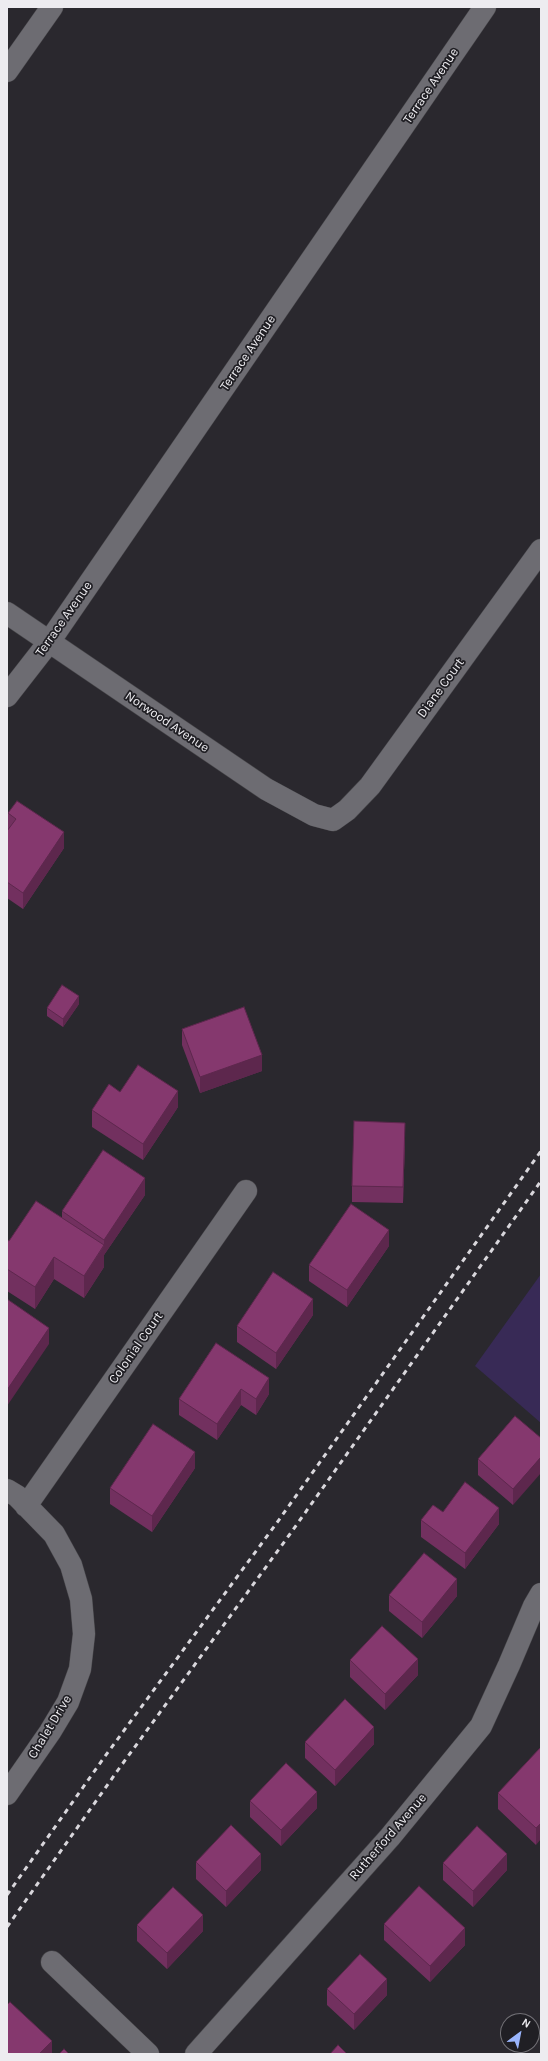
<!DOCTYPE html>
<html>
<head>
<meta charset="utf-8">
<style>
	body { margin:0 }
	#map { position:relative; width:548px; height:2061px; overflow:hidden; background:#2a282e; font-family:Karla,sans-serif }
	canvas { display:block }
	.frame { position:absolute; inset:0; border:8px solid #edecf0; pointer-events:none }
	.north { position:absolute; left:500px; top:2013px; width:40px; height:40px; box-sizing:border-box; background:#201f24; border:1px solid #727176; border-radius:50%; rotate:32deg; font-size:11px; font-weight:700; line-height:16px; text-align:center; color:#edecf0 }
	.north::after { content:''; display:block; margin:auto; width:14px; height:18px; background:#9ab5fd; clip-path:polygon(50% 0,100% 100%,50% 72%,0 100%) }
</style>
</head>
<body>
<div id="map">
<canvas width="548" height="2061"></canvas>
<div class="frame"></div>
<div class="north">N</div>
</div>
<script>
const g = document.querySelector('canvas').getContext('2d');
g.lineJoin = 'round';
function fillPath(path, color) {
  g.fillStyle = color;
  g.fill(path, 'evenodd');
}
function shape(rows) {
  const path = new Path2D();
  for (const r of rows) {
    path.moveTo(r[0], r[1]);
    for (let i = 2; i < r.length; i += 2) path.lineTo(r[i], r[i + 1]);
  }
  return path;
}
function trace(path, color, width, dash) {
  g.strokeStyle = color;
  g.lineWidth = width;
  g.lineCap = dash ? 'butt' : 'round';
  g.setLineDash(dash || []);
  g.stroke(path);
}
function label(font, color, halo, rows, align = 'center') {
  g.font = font + ' Karla,sans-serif';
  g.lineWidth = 3.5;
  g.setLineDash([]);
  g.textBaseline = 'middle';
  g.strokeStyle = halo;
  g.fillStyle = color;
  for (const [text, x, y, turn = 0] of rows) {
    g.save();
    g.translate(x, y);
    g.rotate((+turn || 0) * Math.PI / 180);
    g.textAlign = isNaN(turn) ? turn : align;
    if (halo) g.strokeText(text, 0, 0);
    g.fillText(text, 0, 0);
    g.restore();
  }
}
const green = shape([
	[541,1274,541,1423,475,1366]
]);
const minor = shape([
	[7,71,52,7],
	[7,613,266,789,314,815,333,820,347,810,370,786,541,550],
	[7,696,49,642,485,7],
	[7,1490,17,1496,54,1534,71,1565,81,1599,84,1634,80,1669,68,1702,50,1732,7,1794],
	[26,1506,246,1191],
	[52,1962,148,2054],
	[196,2054,390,1837,481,1726,509,1665,534,1606,541,1594]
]);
const rail = shape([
	[7,1895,103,1759,276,1524,541,1151],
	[7,1927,118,1770,290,1534,541,1181]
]);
const wall = shape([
	[8,813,64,848,23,909,7,898,7,831,8,829],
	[79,1004,63,1027,47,1016,47,1008],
	[182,1029,262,1071,200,1093,182,1045],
	[120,1092,178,1107,143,1160,92,1127,92,1110],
	[405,1139,403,1203,352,1202,352,1186],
	[145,1195,104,1255,104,1267,84,1298,54,1279,35,1309,7,1291,7,1240,9,1241,62,1218,62,1211],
	[389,1246,347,1307,309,1281,309,1265],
	[313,1315,276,1369,237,1342,237,1326],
	[216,1343,269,1394,256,1415,241,1405,217,1440,179,1415,179,1399],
	[515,1416,513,1505,478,1475,478,1459],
	[195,1468,152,1532,110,1504,110,1488],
	[443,1512,499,1524,465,1569,421,1537,421,1520],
	[389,1595,457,1596,422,1638,389,1611],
	[350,1660,418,1675,385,1710,350,1677],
	[305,1742,374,1744,335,1786,305,1758],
	[541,1747,536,1845,498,1809,498,1793],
	[250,1801,317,1808,281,1846,250,1817],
	[196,1862,261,1870,226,1907,196,1879],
	[443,1863,507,1870,473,1907,443,1880],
	[384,1924,465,1945,430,1982,384,1940],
	[137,1925,203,1931,167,1969,137,1941],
	[327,1989,387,1995,354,2030,327,2005]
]);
const shadedWall = shape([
	[64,832,64,848,23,909,23,893],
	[79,996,79,1004,63,1027,63,1019],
	[262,1055,262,1071,200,1093,200,1077],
	[178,1091,178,1107,143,1160,143,1144],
	[405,1123,405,1139,403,1203,403,1187],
	[145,1178,145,1195,104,1255,104,1267,84,1298,84,1276,104,1246,104,1240],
	[389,1230,389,1246,347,1307,347,1290],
	[54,1257,54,1279,35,1309,35,1287],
	[313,1299,313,1315,276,1369,276,1353],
	[49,1328,49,1344,7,1406,7,1390],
	[269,1378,269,1394,256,1415,256,1399],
	[241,1389,241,1405,217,1440,217,1424],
	[195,1452,195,1468,152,1532,152,1516],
	[541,1457,541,1473,513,1505,513,1489],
	[499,1508,499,1524,465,1569,465,1553],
	[457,1579,457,1596,422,1638,422,1622],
	[418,1659,418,1675,385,1710,385,1694],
	[374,1727,374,1744,335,1786,335,1770],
	[317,1792,317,1808,281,1846,281,1830],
	[541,1823,541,1839,536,1845,536,1828],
	[261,1854,261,1870,226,1907,226,1891],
	[507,1854,507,1870,473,1907,473,1891],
	[203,1915,203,1931,167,1969,167,1953],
	[465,1928,465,1945,430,1982,430,1966],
	[387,1979,387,1995,354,2030,354,2014],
	[52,2041,52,2054,39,2054]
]);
const building = shape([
	[17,801,64,832,23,893,7,882,7,831,16,819,8,813,17,801],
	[62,985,79,996,63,1019,47,1008,62,985],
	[244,1007,262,1055,200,1077,182,1029,244,1007],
	[138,1065,178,1091,143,1144,92,1110,109,1084,120,1092,138,1065],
	[354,1121,405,1123,403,1187,352,1186,354,1121],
	[103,1150,145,1178,104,1240,62,1211,103,1150],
	[36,1201,104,1245,84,1276,54,1257,35,1287,7,1269,7,1240,9,1241,36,1201],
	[351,1204,389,1230,347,1290,309,1265,351,1204],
	[273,1272,313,1299,276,1353,237,1326,273,1272],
	[7,1299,49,1328,7,1390,7,1299],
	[216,1343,269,1378,256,1399,241,1389,217,1424,179,1399,216,1343],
	[515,1416,541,1438,541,1457,513,1489,478,1459,515,1416],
	[153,1424,195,1452,152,1516,110,1488,153,1424],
	[465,1482,499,1508,465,1553,421,1520,433,1505,443,1512,465,1482],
	[424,1553,457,1579,422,1622,389,1595,424,1553],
	[382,1626,418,1659,385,1694,350,1660,382,1626],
	[345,1699,374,1727,335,1770,305,1742,345,1699],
	[541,1747,541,1823,536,1828,498,1793,541,1747],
	[286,1763,317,1792,281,1830,250,1801,286,1763],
	[231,1825,261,1854,226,1891,196,1862,231,1825],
	[477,1826,507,1854,473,1891,443,1863,477,1826],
	[419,1886,465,1928,430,1966,384,1924,419,1886],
	[173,1887,203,1915,167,1953,137,1925,173,1887],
	[360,1954,387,1979,354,2014,327,1989,360,1954],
	[10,2002,52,2041,39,2054,7,2054,7,2005,10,2002],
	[338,2045,347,2054,330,2054,338,2045],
	[64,2049,69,2054,59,2054,64,2049]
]);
const streetNames = [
	["Terrace Avenue",431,86,-56],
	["Terrace Avenue",248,353,-56],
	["Terrace Avenue",64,619,-55],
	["Diane Court",441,688,-54],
	["Norwood Avenue",167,722,34],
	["Colonial Court",136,1348,-55],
	["Chalet Drive",50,1727,-59],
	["Rutherford Avenue",388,1837,-49]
];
fillPath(green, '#382a56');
trace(minor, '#47464a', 23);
trace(minor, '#6d6c72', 22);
trace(rail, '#d9d7dc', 3, [5, 5]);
fillPath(wall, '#72305f');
fillPath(shadedWall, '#5d274d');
fillPath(building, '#85386e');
trace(building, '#5d274d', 1);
label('13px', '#edecf0', '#201f24', streetNames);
</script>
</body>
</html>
